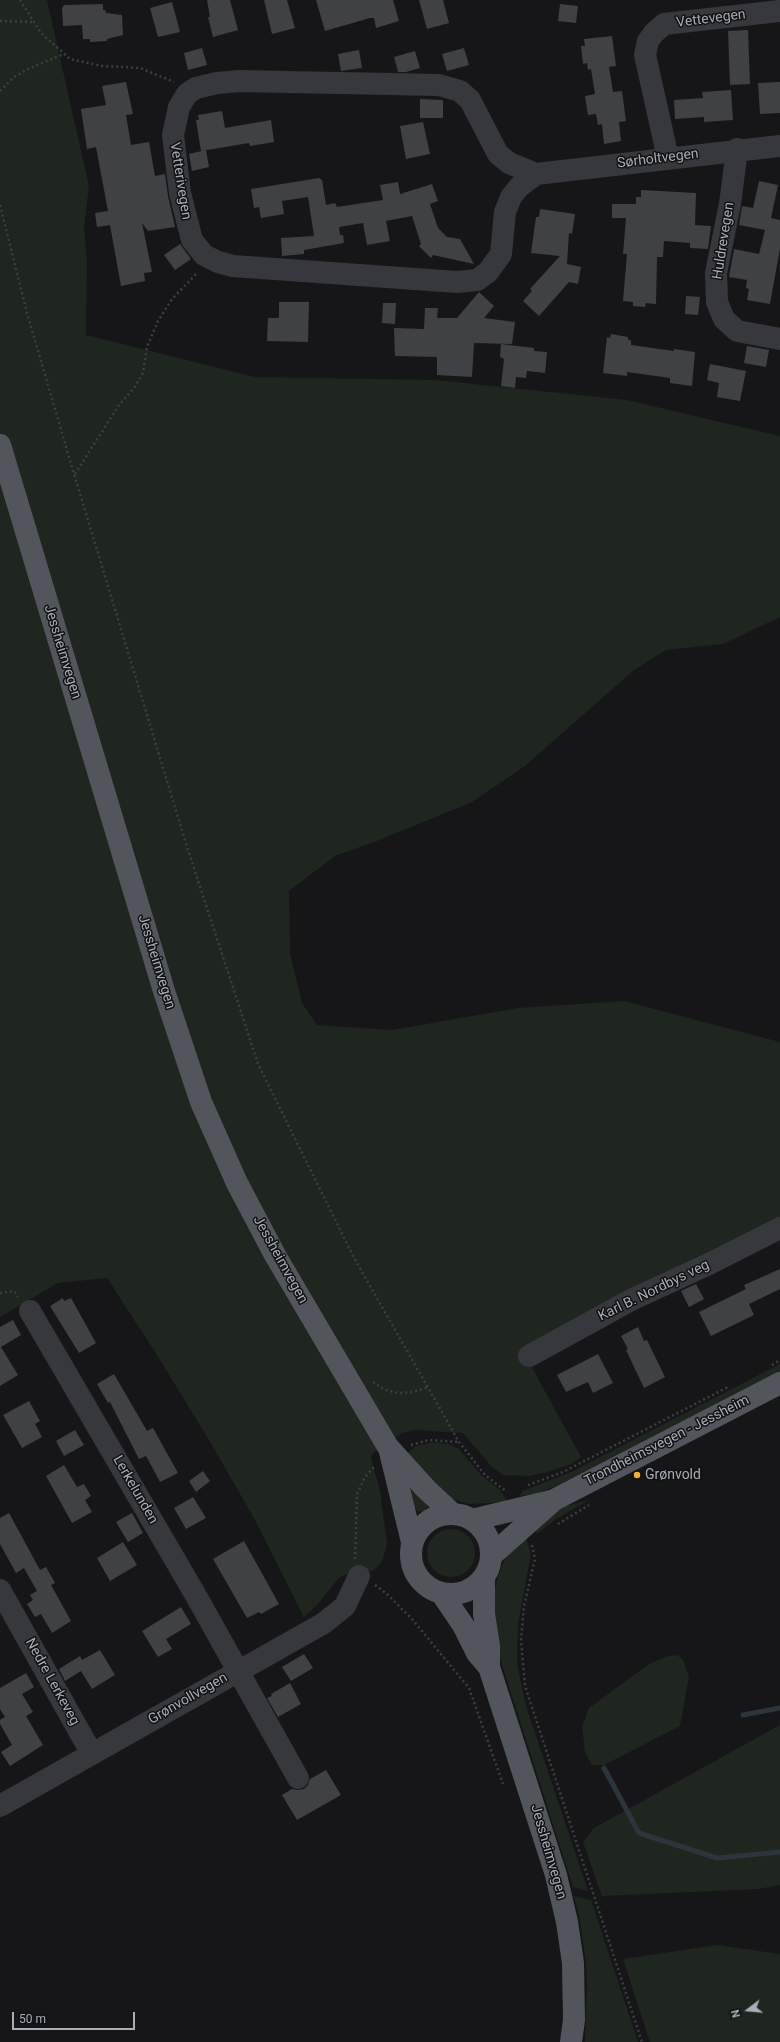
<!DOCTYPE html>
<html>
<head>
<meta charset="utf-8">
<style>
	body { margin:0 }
	#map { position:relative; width:780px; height:2042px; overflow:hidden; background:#161618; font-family:Roboto,sans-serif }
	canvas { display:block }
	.north { position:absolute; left:728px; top:1990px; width:40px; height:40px; -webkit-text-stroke:3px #111113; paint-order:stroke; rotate:254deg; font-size:11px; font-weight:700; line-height:16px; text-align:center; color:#a8adb8 }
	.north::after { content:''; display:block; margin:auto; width:14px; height:18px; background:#a8adb8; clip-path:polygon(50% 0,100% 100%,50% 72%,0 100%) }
	.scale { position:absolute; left:12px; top:2012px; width:123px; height:18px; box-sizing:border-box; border:2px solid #a8adb8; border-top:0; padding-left:5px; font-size:12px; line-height:14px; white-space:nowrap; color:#a8adb8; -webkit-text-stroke:3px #111113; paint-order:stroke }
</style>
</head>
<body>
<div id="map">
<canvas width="780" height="2042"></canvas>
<div class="north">N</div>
<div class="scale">50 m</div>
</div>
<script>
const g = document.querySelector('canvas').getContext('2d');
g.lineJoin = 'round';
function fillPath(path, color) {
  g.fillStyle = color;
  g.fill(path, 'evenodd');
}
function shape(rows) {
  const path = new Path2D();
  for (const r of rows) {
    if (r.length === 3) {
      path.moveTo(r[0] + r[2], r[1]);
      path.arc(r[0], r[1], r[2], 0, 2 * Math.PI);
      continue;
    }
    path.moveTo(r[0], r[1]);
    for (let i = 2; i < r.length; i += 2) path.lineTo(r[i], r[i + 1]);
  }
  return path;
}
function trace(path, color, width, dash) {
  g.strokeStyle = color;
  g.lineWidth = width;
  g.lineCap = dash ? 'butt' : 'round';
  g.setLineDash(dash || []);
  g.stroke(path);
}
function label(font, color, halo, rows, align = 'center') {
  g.font = font + ' Roboto,sans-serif';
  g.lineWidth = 3;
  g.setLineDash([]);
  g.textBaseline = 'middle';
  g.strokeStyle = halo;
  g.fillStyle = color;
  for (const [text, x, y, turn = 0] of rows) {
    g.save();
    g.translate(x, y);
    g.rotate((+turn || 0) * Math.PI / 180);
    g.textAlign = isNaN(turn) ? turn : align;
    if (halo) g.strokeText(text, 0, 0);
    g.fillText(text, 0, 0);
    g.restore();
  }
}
const green = shape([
	[0,0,47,0,89,186,84,227,87,261,86,335,255,377,435,380,627,400,780,436,780,617,723,644,666,650,634,670,525,766,472,802,377,841,335,856,289,891,290,954,302,1003,317,1025,392,1030,518,1008,624,1001,780,1042,780,1219,523,1351,581,1457,571,1464,548,1472,528,1476,503,1475,491,1466,463,1433,414,1430,402,1433,372,1454,371,1459,380,1490,387,1544,382,1562,373,1571,362,1570,344,1575,338,1579,317,1605,304,1617,255,1520,209,1440,157,1355,107,1278,58,1283,0,1317],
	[780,1364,780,1372,607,1461,561,1484,535,1494,519,1496,523,1491,571,1472],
	[433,1442,448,1444,459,1449,482,1476,499,1489,508,1502,469,1504,450,1498,405,1455,416,1446],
	[405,1474,428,1506,424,1511,420,1512,414,1508],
	[589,1500,556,1519,538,1533,532,1531,557,1510,565,1506],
	[451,1553,24],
	[525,1534,531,1554,518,1624,517,1659,519,1674,526,1706,588,1891,573,1887,502,1665,496,1637,494,1594,498,1576,506,1556],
	[677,1655,683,1660,689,1677,680,1726,604,1765,592,1765,585,1752,582,1726,589,1708,649,1664,668,1656],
	[780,1725,780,1885,758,1889,602,1896,583,1842,594,1828],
	[574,1896,591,1900,638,2042,585,2042,587,1983,586,1962,579,1915],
	[717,1945,780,1954,780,2042,650,2042,623,1959]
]);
const stream = shape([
	[743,1715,780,1708],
	[604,1768,639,1833,717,1858,780,1852]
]);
const building = shape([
	[207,0,230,0,238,30,213,37,208,17,210,17],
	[264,0,287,0,295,28,272,34],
	[316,0,393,0,399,21,376,28,374,18,370,18,325,31],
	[419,0,443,0,449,23,427,29],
	[172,2,180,32,158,37,150,8],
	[103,4,103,10,105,10,106,13,122,15,123,35,107,39,107,41,90,42,90,39,83,39,82,25,63,26,62,8,64,5],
	[560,4,578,6,576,23,558,21],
	[748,30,750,84,730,85,728,31],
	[612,36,616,66,609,67,613,92,622,91,626,121,619,122,621,141,604,144,602,124,598,125,596,114,588,115,585,96,595,94,591,69,588,70,587,63,583,64,581,46,585,46,584,39],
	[202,48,207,65,188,70,184,53],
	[464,48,469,65,447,71,442,54],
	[359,50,362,68,341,71,338,54],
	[415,51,420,68,406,72,398,72,394,57],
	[126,82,133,114,126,115,131,145,149,142,155,176,165,174,168,196,175,227,148,231,142,223,152,272,144,273,145,281,121,286,110,225,97,227,95,213,108,211,96,147,87,149,81,109,106,105,102,86],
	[780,82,780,113,760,114,758,83],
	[731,90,733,120,704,122,704,117,675,119,674,100,703,98,702,92],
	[420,99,443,100,443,118,420,118],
	[222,111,225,128,271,120,274,142,250,146,249,143,201,151,196,120,199,120,198,115],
	[423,122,430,154,406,159,400,126],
	[206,150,209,167,192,171,189,154],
	[319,178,322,180,326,205,335,203,337,207,383,200,380,185,398,182,400,194,432,184,438,201,430,204,438,228,447,237,460,239,474,264,433,255,431,258,419,246,421,244,412,216,386,221,390,241,367,245,363,223,339,227,340,235,343,235,344,243,304,250,304,254,282,256,281,238,314,236,308,197,282,201,284,214,261,218,259,207,254,208,251,189],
	[759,181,778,185,771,218,780,220,780,248,770,304,747,300,749,289,746,288,747,280,729,277,734,249,759,254,765,230,739,225,742,206,753,208],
	[641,190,696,193,695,225,711,226,708,249,690,248,690,243,664,241,663,257,657,257,656,304,646,303,645,307,633,306,633,302,623,301,627,254,623,254,626,218,612,218,612,204,636,204,636,197,641,197],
	[540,209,575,214,572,234,569,233,567,264,581,267,578,284,569,282,539,316,523,301,532,291,530,289,560,256,531,253,536,217,539,217],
	[180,244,191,259,175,270,164,255],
	[479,292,494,306,484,318,515,322,512,344,474,343,472,377,437,375,437,357,395,356,394,328,424,329,425,308,438,308,437,318,457,318],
	[686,296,700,297,698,315,685,314],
	[279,302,309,302,308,342,267,341,268,318,279,318],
	[383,303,396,303,395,324,382,323],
	[611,334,628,337,628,340,631,340,631,345,674,351,674,349,695,352,692,386,670,383,670,378,627,372,627,376,603,373,607,337,610,338],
	[501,344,534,348,534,351,547,352,545,373,527,371,526,378,516,377,515,388,501,386,504,359,500,357],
	[747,346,769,350,766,367,744,363],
	[710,364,746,371,740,401,717,397,719,383,707,380],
	[780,1269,780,1289,749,1304,754,1315,711,1336,699,1312,746,1289,744,1285],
	[696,1284,704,1299,689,1307,681,1291],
	[63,1298,64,1301,71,1298,96,1343,79,1353,50,1306],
	[13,1320,21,1335,1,1347,18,1375,0,1386,0,1327],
	[638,1327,644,1341,647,1340,665,1377,644,1388,626,1350,628,1349,621,1336],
	[598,1354,613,1383,593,1393,588,1382,566,1392,557,1375],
	[114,1374,147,1431,153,1428,178,1473,160,1482,146,1456,139,1459,110,1402,108,1403,97,1384],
	[29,1401,40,1421,35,1424,42,1437,22,1448,3,1415],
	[75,1430,84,1445,64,1456,56,1441],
	[64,1465,77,1487,84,1484,91,1496,85,1500,92,1512,72,1523,46,1476],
	[203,1471,210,1481,196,1492,189,1481],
	[193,1497,206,1518,186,1529,174,1508],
	[9,1513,40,1570,46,1567,55,1583,51,1585,71,1621,52,1633,41,1614,35,1617,27,1604,33,1600,30,1595,37,1591,24,1568,16,1573,0,1544,0,1518],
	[132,1513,143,1533,128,1542,116,1522],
	[244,1541,279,1604,261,1614,259,1612,247,1618,213,1559],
	[123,1542,137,1565,110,1581,97,1558],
	[181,1607,191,1624,166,1639,172,1649,158,1657,142,1631],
	[100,1650,115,1675,92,1689,81,1671,65,1681,59,1669,80,1656,82,1660],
	[304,1654,313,1668,291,1681,282,1667],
	[26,1673,34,1687,22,1694,33,1712,26,1716,43,1745,10,1766,1,1752,12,1745,0,1724,0,1720,5,1717,0,1709,0,1688],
	[290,1683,301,1704,278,1717,267,1698,272,1696,271,1694],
	[326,1770,341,1795,297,1820,282,1795,292,1789,298,1790,304,1789,308,1785,310,1779]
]);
const path = shape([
	[20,0,41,33,70,59,102,66,140,68,174,82],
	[0,21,34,22],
	[0,91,14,77,28,69,64,54],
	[0,205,27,313,71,464,187,847,258,1064,353,1256,459,1442,485,1475,507,1492],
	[75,474,119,405,134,388,143,373,147,347,158,321,172,299,197,273],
	[0,1293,14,1291,18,1297],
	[772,1365,780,1360],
	[373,1382,385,1390,399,1393,412,1392,429,1387],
	[411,1445,429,1440,459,1442],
	[528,1485,563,1472,730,1386],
	[558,1524,589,1505],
	[532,1545,535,1559,524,1606,521,1640,525,1686,642,2042],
	[355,1559,357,1494,365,1477,374,1467],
	[375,1585,387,1594,412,1619,469,1688,503,1784]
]);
const minor = shape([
	[737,149,730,204,716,273,717,302,724,319,737,331,780,339],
	[668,158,645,55,648,41,654,33,664,24,780,11],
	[536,174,519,187,511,197,505,212,501,254,488,272,477,280,457,282,233,266,218,262,204,255,192,240,180,193,173,135,179,107,187,94,196,88,217,83,239,81,439,85,460,91,470,100,498,154,509,163,536,174,780,146],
	[30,1311,195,1594,298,1778],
	[529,1356,631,1300,711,1263,780,1228],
	[0,1590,92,1754],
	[0,1806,324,1623,345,1606,359,1576]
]);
const major = shape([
	[0,445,164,991,201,1102,237,1183,275,1255,388,1447,426,1489,453,1514],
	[390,1452,412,1542],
	[451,1554,40],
	[472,1520,551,1501],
	[492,1555,554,1500,780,1383],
	[484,1578,484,1614,489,1646,489,1667,556,1875,567,1922,573,1963,574,2020,571,2042],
	[442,1594,463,1625,477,1653,489,1667]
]);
const markers = [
	[637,1475,4,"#f2b134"]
];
const streetNames = [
	["Vettevegen",711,19,-7],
	["Sørholtvegen",658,159,-7],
	["Vetterivegen",180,181,81],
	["Huldrevegen",724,241,-81],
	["Jessheimvegen",62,652,73],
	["Jessheimvegen",156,962,73],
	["Jessheimvegen",280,1260,61],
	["Karl B. Nordbys veg",654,1291,-26],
	["Trondheimsvegen - Jessheim",667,1441,-27],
	["Lerkelunden",135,1490,60],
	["Nedre Lerkeveg",52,1682,61],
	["Grønvollvegen",188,1699,-30],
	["Jessheimvegen",548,1852,74]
];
const poiNames = [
	["Grønvold",645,1475]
];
fillPath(green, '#1e261f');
trace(stream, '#2c353c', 5);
fillPath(building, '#404145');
trace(path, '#3d3f44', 2.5, [2, 3]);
trace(minor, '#37383d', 22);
trace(major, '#53555c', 22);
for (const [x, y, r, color] of markers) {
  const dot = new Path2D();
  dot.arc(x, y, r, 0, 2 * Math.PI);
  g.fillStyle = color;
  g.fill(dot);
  trace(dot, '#111113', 1.5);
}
label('14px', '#a8adb8', '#111113', streetNames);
label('14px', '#a8adb8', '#111113', poiNames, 'left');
</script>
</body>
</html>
